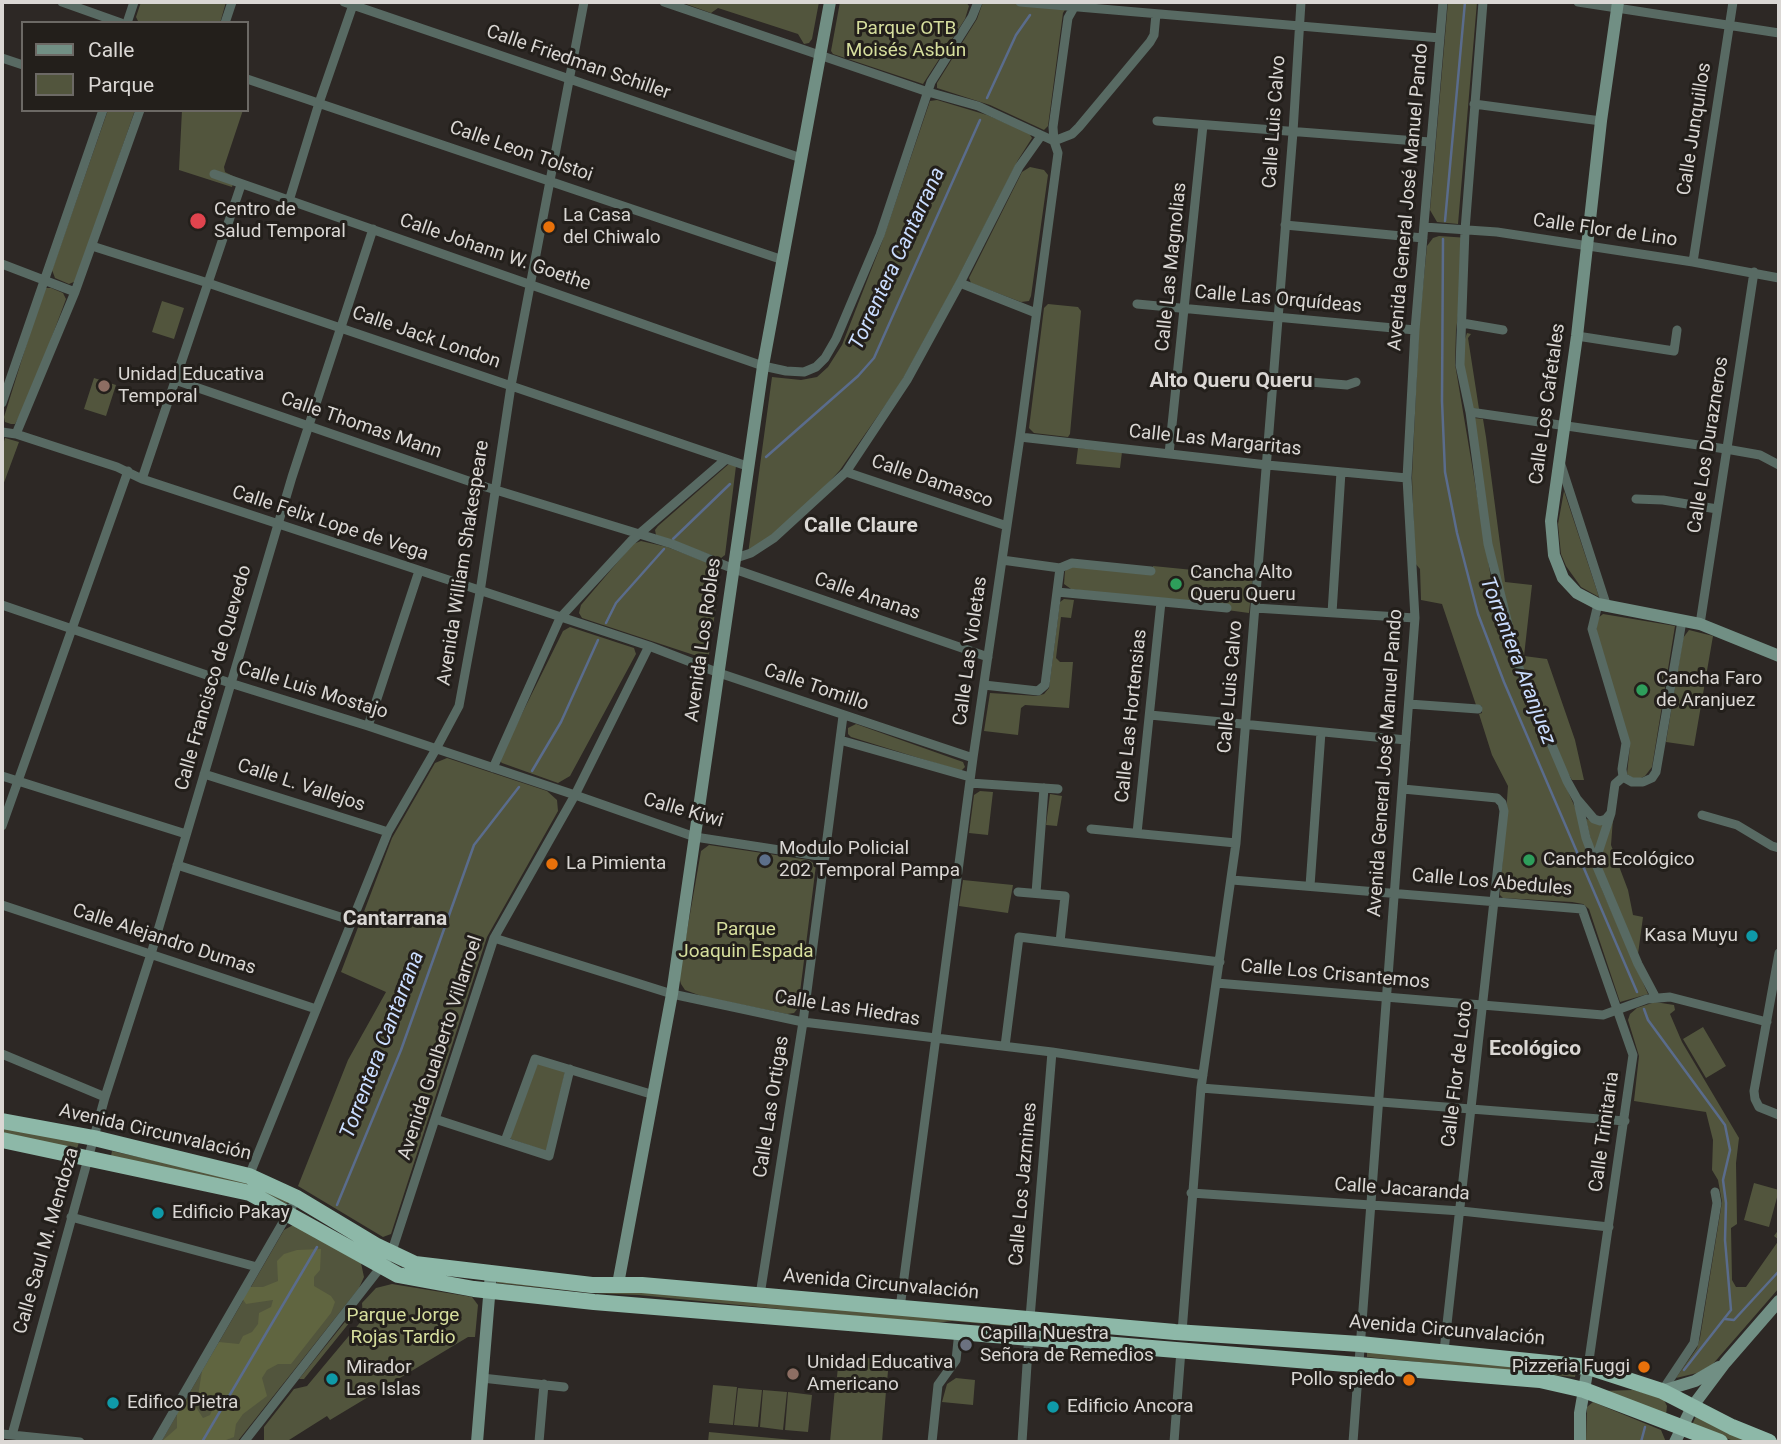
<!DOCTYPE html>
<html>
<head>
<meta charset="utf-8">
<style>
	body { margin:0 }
	#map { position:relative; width:1781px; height:1444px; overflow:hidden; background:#2d2825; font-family:Roboto,sans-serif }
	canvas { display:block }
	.frame { position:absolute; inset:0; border:4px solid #dad7d4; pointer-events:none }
	.legend { position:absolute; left:21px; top:21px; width:228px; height:91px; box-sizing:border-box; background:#231f1b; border:2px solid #6c6965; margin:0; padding:9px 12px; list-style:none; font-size:21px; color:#dad7d4 }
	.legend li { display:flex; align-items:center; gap:14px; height:35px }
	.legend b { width:35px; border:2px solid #6c6965 }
</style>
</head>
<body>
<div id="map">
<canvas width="1781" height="1444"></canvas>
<div class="frame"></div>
<ul class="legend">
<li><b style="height:9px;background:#718f84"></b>Calle</li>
<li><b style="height:19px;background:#52553d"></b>Parque</li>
</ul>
</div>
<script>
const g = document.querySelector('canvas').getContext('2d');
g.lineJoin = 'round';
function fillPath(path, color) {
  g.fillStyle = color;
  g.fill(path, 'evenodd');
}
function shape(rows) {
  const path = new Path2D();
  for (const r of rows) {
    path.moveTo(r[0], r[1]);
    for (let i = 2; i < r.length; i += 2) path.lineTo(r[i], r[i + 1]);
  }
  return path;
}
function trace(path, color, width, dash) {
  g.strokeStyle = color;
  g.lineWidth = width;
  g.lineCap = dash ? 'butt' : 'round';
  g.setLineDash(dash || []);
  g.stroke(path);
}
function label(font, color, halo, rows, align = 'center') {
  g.font = font + ' Roboto,sans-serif';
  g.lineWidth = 6;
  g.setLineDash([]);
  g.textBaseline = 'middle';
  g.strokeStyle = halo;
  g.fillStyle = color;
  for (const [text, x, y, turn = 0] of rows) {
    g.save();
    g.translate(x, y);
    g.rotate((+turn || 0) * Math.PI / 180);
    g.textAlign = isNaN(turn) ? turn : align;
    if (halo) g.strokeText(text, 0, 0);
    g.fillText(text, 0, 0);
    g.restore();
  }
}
const green = shape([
	[141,2,226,2,220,23,139,23,136,17],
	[687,2,819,2,812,39,809,43,804,44,798,34,718,8,711,13,686,4],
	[840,2,966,2,969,6,965,19,923,84,833,54,831,51],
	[983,2,1070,2,1063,13,1048,126,1044,130,990,105,937,88,937,83,977,19],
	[1448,2,1477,2,1458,224,1437,222,1430,210],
	[937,100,987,115,1029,133,1032,138,1018,160,955,284,900,384,840,470,799,515,748,554,772,377,801,380,817,377,828,367,842,345,882,242,930,101],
	[108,110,135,110,76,281,69,284,55,278,52,270],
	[182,110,243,110,224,167,225,172,235,177,232,187,179,170],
	[1030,167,1044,170,1048,175,1031,296,1029,301,1021,302,971,283,969,278,1022,172],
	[1439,236,1469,238,1456,330,1455,364,1493,590,1515,670,1577,812,1585,843,1603,892,1648,994,1620,1002,1589,909,1583,904,1572,902,1503,898,1500,895,1508,786,1492,755,1479,714,1482,713,1482,706,1476,705,1442,604,1421,600,1420,569,1415,563,1412,477,1419,326,1427,246,1433,238],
	[44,288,51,288,63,293,66,299,28,401,15,424,11,424,5,422,4,417],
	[162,301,184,308,174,339,152,332],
	[1048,304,1078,307,1081,311,1070,434,1068,437,1034,433,1029,428,1044,308],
	[1467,333,1471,334,1468,338,1479,409,1472,408,1464,370,1463,345],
	[94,378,116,385,106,416,84,409],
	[1474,418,1483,419,1486,437,1505,582,1532,585,1524,656,1547,659,1575,740,1584,780,1572,780,1566,770,1525,675,1492,546],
	[5,438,19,442,2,488,2,448],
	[1078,448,1122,452,1120,468,1076,464],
	[730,463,736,466,725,555,721,558,711,555,656,535,655,530,658,526],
	[1564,491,1599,597,1581,587,1566,566,1561,554,1558,524],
	[641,541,667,547,717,566,721,571,709,654,706,657,703,658,582,618,579,613,581,605,633,544],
	[1070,566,1152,574,1153,566,1253,576,1249,613,1071,589,1064,584,1065,571],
	[1064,599,1074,600,1071,618,1061,617,1056,658,1060,662,1073,662,1069,708,1025,705,1021,708,1018,735,984,731,990,693,1037,696,1044,694,1049,688,1060,602],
	[1603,614,1675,626,1652,767,1645,776,1641,778,1633,778,1627,774,1630,746,1597,637,1596,625,1598,618],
	[570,627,634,648,636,654,570,776,558,783,502,763,499,760,563,631],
	[1689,630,1713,636,1694,746,1666,742,1683,638],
	[856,724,963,762,965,767,961,771,851,737,848,734,848,728],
	[447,758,547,791,557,800,558,811,487,937,391,1234,383,1237,298,1186,348,1060,386,992,341,972,392,838,435,763],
	[980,791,993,792,988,835,969,833,974,795],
	[1050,794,1062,796,1057,826,1046,825],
	[1586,819,1605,823,1594,854],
	[1613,819,1611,845,1628,890,1633,915,1643,917,1638,954,1598,861],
	[709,845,809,860,816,865,798,1008,794,1013,787,1014,704,997,685,990,681,984,679,977,701,851],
	[963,880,1013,885,1008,913,959,906],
	[1655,1002,1674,1005,1675,1010,1670,1014,1682,1042,1739,1138,1736,1163,1737,1224,1731,1228,1732,1280,1736,1287,1746,1287,1779,1240,1774,1236,1779,1229,1779,1288,1712,1365,1697,1373,1676,1378,1697,1348,1700,1338,1722,1202,1718,1180,1712,1170,1713,1140,1706,1112,1634,1101,1639,1056,1628,1020,1630,1014,1637,1008],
	[1703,1027,1726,1066,1706,1078,1683,1039],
	[536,1062,565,1072,548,1148,545,1151,511,1139,511,1135],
	[2,1128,79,1142,77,1149,2,1135],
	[112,1151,245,1181,289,1200,287,1204,256,1188,111,1156],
	[1754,1183,1779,1190,1769,1227,1744,1220],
	[293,1225,361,1263,364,1277,359,1288,237,1442,161,1442,284,1230],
	[497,1279,641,1291,1011,1323,1010,1326,952,1321,936,1323,820,1313,639,1295,592,1293,497,1283],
	[392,1284,472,1297,478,1305,475,1337,468,1337,330,1420,327,1416,289,1440,290,1442,264,1442,264,1427,294,1389,307,1386,363,1319,362,1303,376,1288],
	[353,1312,354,1317,304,1379,299,1379],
	[1367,1352,1576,1372,1575,1377,1367,1357],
	[839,1355,889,1360,887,1382,837,1377],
	[956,1378,975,1380,973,1405,942,1402,947,1384],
	[713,1385,737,1387,733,1425,709,1423],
	[835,1387,886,1391,882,1442,830,1442],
	[738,1388,762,1390,758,1427,734,1425],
	[763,1390,787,1392,783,1430,760,1427],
	[1633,1390,1663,1398,1667,1406,1666,1415,1602,1391],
	[788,1392,812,1395,808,1432,785,1430],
	[1593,1402,1661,1430,1666,1442,1586,1442,1587,1407],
	[1696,1416,1751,1442,1736,1442,1692,1425],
	[709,1432,803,1441,803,1442,708,1442]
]);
const forest = shape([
	[321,1249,320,1270,314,1277,314,1286,331,1296,335,1302,331,1313,291,1364,278,1364,267,1370,262,1378,267,1396,243,1414,236,1424,234,1437,221,1442,161,1442,177,1428,177,1412,184,1400,192,1401,203,1418,210,1415,213,1408,211,1397,198,1396,202,1371,219,1342,239,1344,243,1336,252,1332,258,1324,259,1313,271,1307,273,1300,246,1304,242,1298,248,1287,263,1287,278,1281,277,1261,284,1254,297,1250]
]);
const stream = shape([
	[987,98,1016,35,1030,15],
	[1445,221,1465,2],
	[1443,239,1442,401,1445,472,1457,533,1478,614,1504,682,1637,992],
	[766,457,858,376,874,358,980,120],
	[673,539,730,484],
	[606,623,616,603,664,549],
	[532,771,561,722,598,640],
	[1644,1009,1648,1020,1725,1125,1730,1150,1723,1180,1726,1203,1725,1240,1731,1310,1684,1370],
	[337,1205,401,1050,474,845,519,787],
	[1725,1319,1734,1320,1779,1271],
	[202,1442,317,1247],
	[1641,1442,1645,1427]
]);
const minor = shape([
	[62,2,121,23],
	[344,2,801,158],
	[664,2,928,92,978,106,1054,141,1072,134,1079,127,1150,42,1154,35,1156,14],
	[1020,2,1440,38],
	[1483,2,1465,230,1460,365,1470,412,1488,544,1519,668,1567,781,1577,799,1594,819,1600,821,1606,819,1611,813],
	[1578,2,1779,33],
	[127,23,134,2],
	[225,23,232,2],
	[2,58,23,65],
	[247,79,783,260],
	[1474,104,1601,121],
	[1157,121,1430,142],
	[214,174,763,366,786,371,804,372,816,367,825,358,836,339,880,235,931,82,972,17,978,2],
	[289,201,319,103,354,2],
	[1285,225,1423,238],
	[1424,227,1497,232,1693,262,1779,278],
	[92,246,208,283,747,466],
	[1693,262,1733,2],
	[2,264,75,292],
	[960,283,1036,313],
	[1137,304,1415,330],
	[1462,323,1503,330],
	[1577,336,1674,351,1677,330],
	[1273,379,1347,385,1356,382],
	[175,380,486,487,672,544,734,569,988,657],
	[2,403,103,110],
	[1470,412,1726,449,1760,455,1779,465],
	[2,432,16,434,117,467,142,479,649,646,719,673,973,758],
	[16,434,75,292,140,110],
	[1020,437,1267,465,1407,478],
	[1169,454,1203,125],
	[1561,465,1607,607],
	[846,472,1007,526],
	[142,479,241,185],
	[1636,499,1663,500,1717,509],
	[736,558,751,553,774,538,846,472,907,380,960,283,1019,167,1041,136],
	[1002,560,1060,568,1072,563,1151,571],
	[1057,592,1227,608],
	[1598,604,1592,629,1626,743,1622,769,1623,777],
	[2,605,230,683,368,726,575,795,695,837,825,857],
	[1255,608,1415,618],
	[1332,613,1341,472],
	[1700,624,1754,272],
	[984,685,1038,691,1045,685,1060,568],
	[1409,704,1478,709],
	[1150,715,1406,740],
	[368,726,419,571],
	[840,740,970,777],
	[493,768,560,618,631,541,725,460],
	[204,774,388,832],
	[2,776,186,834],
	[1623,777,1632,782,1643,782,1652,778,1656,772,1682,621],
	[970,783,1058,789],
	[1403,789,1497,798,1502,803,1504,811,1444,1351],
	[1578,802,1586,838,1595,862,1638,964,1656,998],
	[1702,815,1737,825,1772,846,1779,848],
	[2,826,128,471],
	[1091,829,1236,843],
	[1137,833,1161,602],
	[1595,862,1611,813,1615,784,1623,777],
	[177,865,353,921],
	[1232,880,1582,909,1633,1055,1588,1367],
	[1310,886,1321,732],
	[1018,892,1065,896,1060,942],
	[1036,893,1044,788],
	[2,905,316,1009],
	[494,938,672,994,803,1022,1052,1052,1203,1075],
	[1779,953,1754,1091,1755,1099,1759,1107,1779,1115],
	[1216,983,1603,1015,1647,999,1670,997,1767,1022],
	[1005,1046,1019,937,1220,962],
	[2,1054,105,1097],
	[1201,1088,1625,1121],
	[435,1119,549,1156,570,1069],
	[505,1141,535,1059,654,1095],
	[249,1176,388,832,436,749,459,706,480,592,511,386,584,2],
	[1191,1193,1461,1211,1609,1227],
	[71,1217,257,1267],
	[760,1295,803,1022,843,716],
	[900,1308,973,758,1020,437,1058,153,1054,141,1053,127,1068,18,1077,2],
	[1182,1332,1201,1088,1236,843,1293,132,1301,2],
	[482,1378,564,1387],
	[1662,1391,1694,1343,1717,1203,1715,1192],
	[2,1434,80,1442],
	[12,1435,105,1097,151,954,292,477,373,229],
	[156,1442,297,1198],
	[244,1442,391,1254,494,938,575,795,649,646],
	[539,1442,544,1384],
	[932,1442,938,1385,956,1360,959,1331],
	[1022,1442,1030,1318,1052,1052],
	[1174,1442,1181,1350],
	[1353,1442,1415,618,1407,478,1415,330,1443,2]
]);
const secondary = shape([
	[1618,2,1601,121,1577,336,1551,521,1554,555,1563,578,1577,593,1598,604,1700,624,1779,656],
	[618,1284,672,994,763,366,830,2],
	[1662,1391,1695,1381,1719,1367],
	[477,1442,491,1273],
	[1580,1442,1580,1413,1588,1367],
	[1675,1442,1692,1407,1725,1363,1779,1301]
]);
const trunk = shape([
	[2,1121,94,1138,249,1176,297,1198,377,1246,415,1264,592,1285,642,1285,1175,1332,1360,1344,1588,1367,1662,1391,1732,1427,1769,1442],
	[2,1140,250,1193,398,1275,474,1289,594,1302,1540,1380,1584,1390,1720,1442]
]);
const markers = [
	[198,221,9,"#e0444e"],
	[549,227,7,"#e8710a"],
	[104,386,7,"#8d6e63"],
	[1176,584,7,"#2e9e5b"],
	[1642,690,7,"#2e9e5b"],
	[765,860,7,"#5c6f8a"],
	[1529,860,7,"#2e9e5b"],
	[552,864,7,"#e8710a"],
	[1752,936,7,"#0f9aa8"],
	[158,1213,7,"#0f9aa8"],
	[966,1345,7,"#6b7280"],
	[1644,1367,7,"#e8710a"],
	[793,1374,7,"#8d6e63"],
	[332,1379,7,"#0f9aa8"],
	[1409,1380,7,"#e8710a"],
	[113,1403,7,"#0f9aa8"],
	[1053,1407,7,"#0f9aa8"]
];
const parkNames = [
	["Parque OTB",906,29],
	["Moisés Asbún",906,51],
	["Parque",746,930],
	["Joaquin Espada",746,952],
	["Parque Jorge",403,1316],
	["Rojas Tardio",403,1338]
];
const streetNames = [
	["Calle Friedman Schiller",578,63,19],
	["Calle Luis Calvo",1275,122,-86],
	["Calle Junquillos",1695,129,-81],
	["Calle Leon Tolstoi",521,152,19],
	["Avenida General José Manuel Pando",1409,197,-85],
	["Calle Flor de Lino",1605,231,8],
	["Calle Johann W. Goethe",495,253,19],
	["Calle Las Magnolias",1172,267,-84],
	["Calle Las Orquídeas",1278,300,5],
	["Calle Jack London",426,338,19],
	["Calle Los Cafetales",1548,404,-82],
	["Calle Thomas Mann",361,426,19],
	["Calle Las Margaritas",1215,441,6],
	["Calle Los Durazneros",1709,445,-81],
	["Calle Damasco",932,482,19],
	["Calle Felix Lope de Vega",330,524,18],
	["Avenida William Shakespeare",464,563,-81],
	["Calle Ananas",867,597,19],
	["Avenida Los Robles",704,640,-82],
	["Calle Las Violetas",971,651,-82],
	["Calle Francisco de Quevedo",214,678,-74],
	["Calle Luis Calvo",1231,687,-85],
	["Calle Tomillo",816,688,19],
	["Calle Luis Mostajo",313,691,17],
	["Calle Las Hortensias",1132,716,-84],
	["Avenida General José Manuel Pando",1386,763,-86],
	["Calle L. Vallejos",301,786,18],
	["Calle Kiwi",683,811,16],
	["Calle Los Abedules",1492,883,5],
	["Calle Alejandro Dumas",164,940,18],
	["Calle Los Crisantemos",1335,975,5],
	["Calle Las Hiedras",847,1009,9],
	["Avenida Gualberto Villarroel",441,1048,-72],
	["Calle Flor de Loto",1458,1074,-83],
	["Calle Las Ortigas",772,1107,-81],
	["Calle Trinitaria",1605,1132,-82],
	["Avenida Circunvalación",155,1133,13],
	["Calle Los Jazmines",1024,1184,-85],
	["Calle Jacaranda",1402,1190,4],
	["Calle Saul M. Mendoza",47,1241,-74],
	["Avenida Circunvalación",881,1285,5],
	["Avenida Circunvalación",1447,1331,5]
];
const poiNames = [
	["Centro de",214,210],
	["Salud Temporal",214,232],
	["La Casa",563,216],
	["del Chiwalo",563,238],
	["Unidad Educativa",118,375],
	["Temporal",118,397],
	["Cancha Alto",1190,573],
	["Queru Queru",1190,595],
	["Cancha Faro",1656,679],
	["de Aranjuez",1656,701],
	["Modulo Policial",779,849],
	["202 Temporal Pampa",779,871],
	["Cancha Ecológico",1543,860],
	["La Pimienta",566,864],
	["Kasa Muyu",1738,936,"right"],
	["Edificio Pakay",172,1213],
	["Capilla Nuestra",980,1334],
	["Señora de Remedios",980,1356],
	["Unidad Educativa",807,1363],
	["Americano",807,1385],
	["Pizzeria Fuggi",1630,1367,"right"],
	["Mirador",346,1368],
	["Las Islas",346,1390],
	["Pollo spiedo",1395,1380,"right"],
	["Edifico Pietra",127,1403],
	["Edificio Ancora",1067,1407]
];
const waterNames = [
	["Torrentera Cantarrana",898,259,-65],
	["Torrentera Aranjuez",1517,661,69],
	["Torrentera Cantarrana",383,1045,-69]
];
const neighbourhoodNames = [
	["Alto Queru Queru",1231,382],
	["Calle Claure",861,527],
	["Cantarrana",395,920],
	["Ecológico",1535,1050]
];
fillPath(green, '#52553d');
fillPath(forest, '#606540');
trace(stream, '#5a6c8c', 2.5);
trace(minor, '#586a63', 9);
trace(secondary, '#718f84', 12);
trace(trunk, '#8db8a8', 16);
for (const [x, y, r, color] of markers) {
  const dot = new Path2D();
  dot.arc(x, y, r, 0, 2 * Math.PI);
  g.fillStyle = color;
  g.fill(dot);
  trace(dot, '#231f1b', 2.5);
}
label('19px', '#d6de9d', '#231f1b', parkNames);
label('19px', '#dad7d4', '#231f1b', streetNames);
label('19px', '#dad7d4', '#231f1b', poiNames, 'left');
label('italic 21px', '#caddff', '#231f1b', waterNames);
label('bold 21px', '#dad7d4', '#231f1b', neighbourhoodNames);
</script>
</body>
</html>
